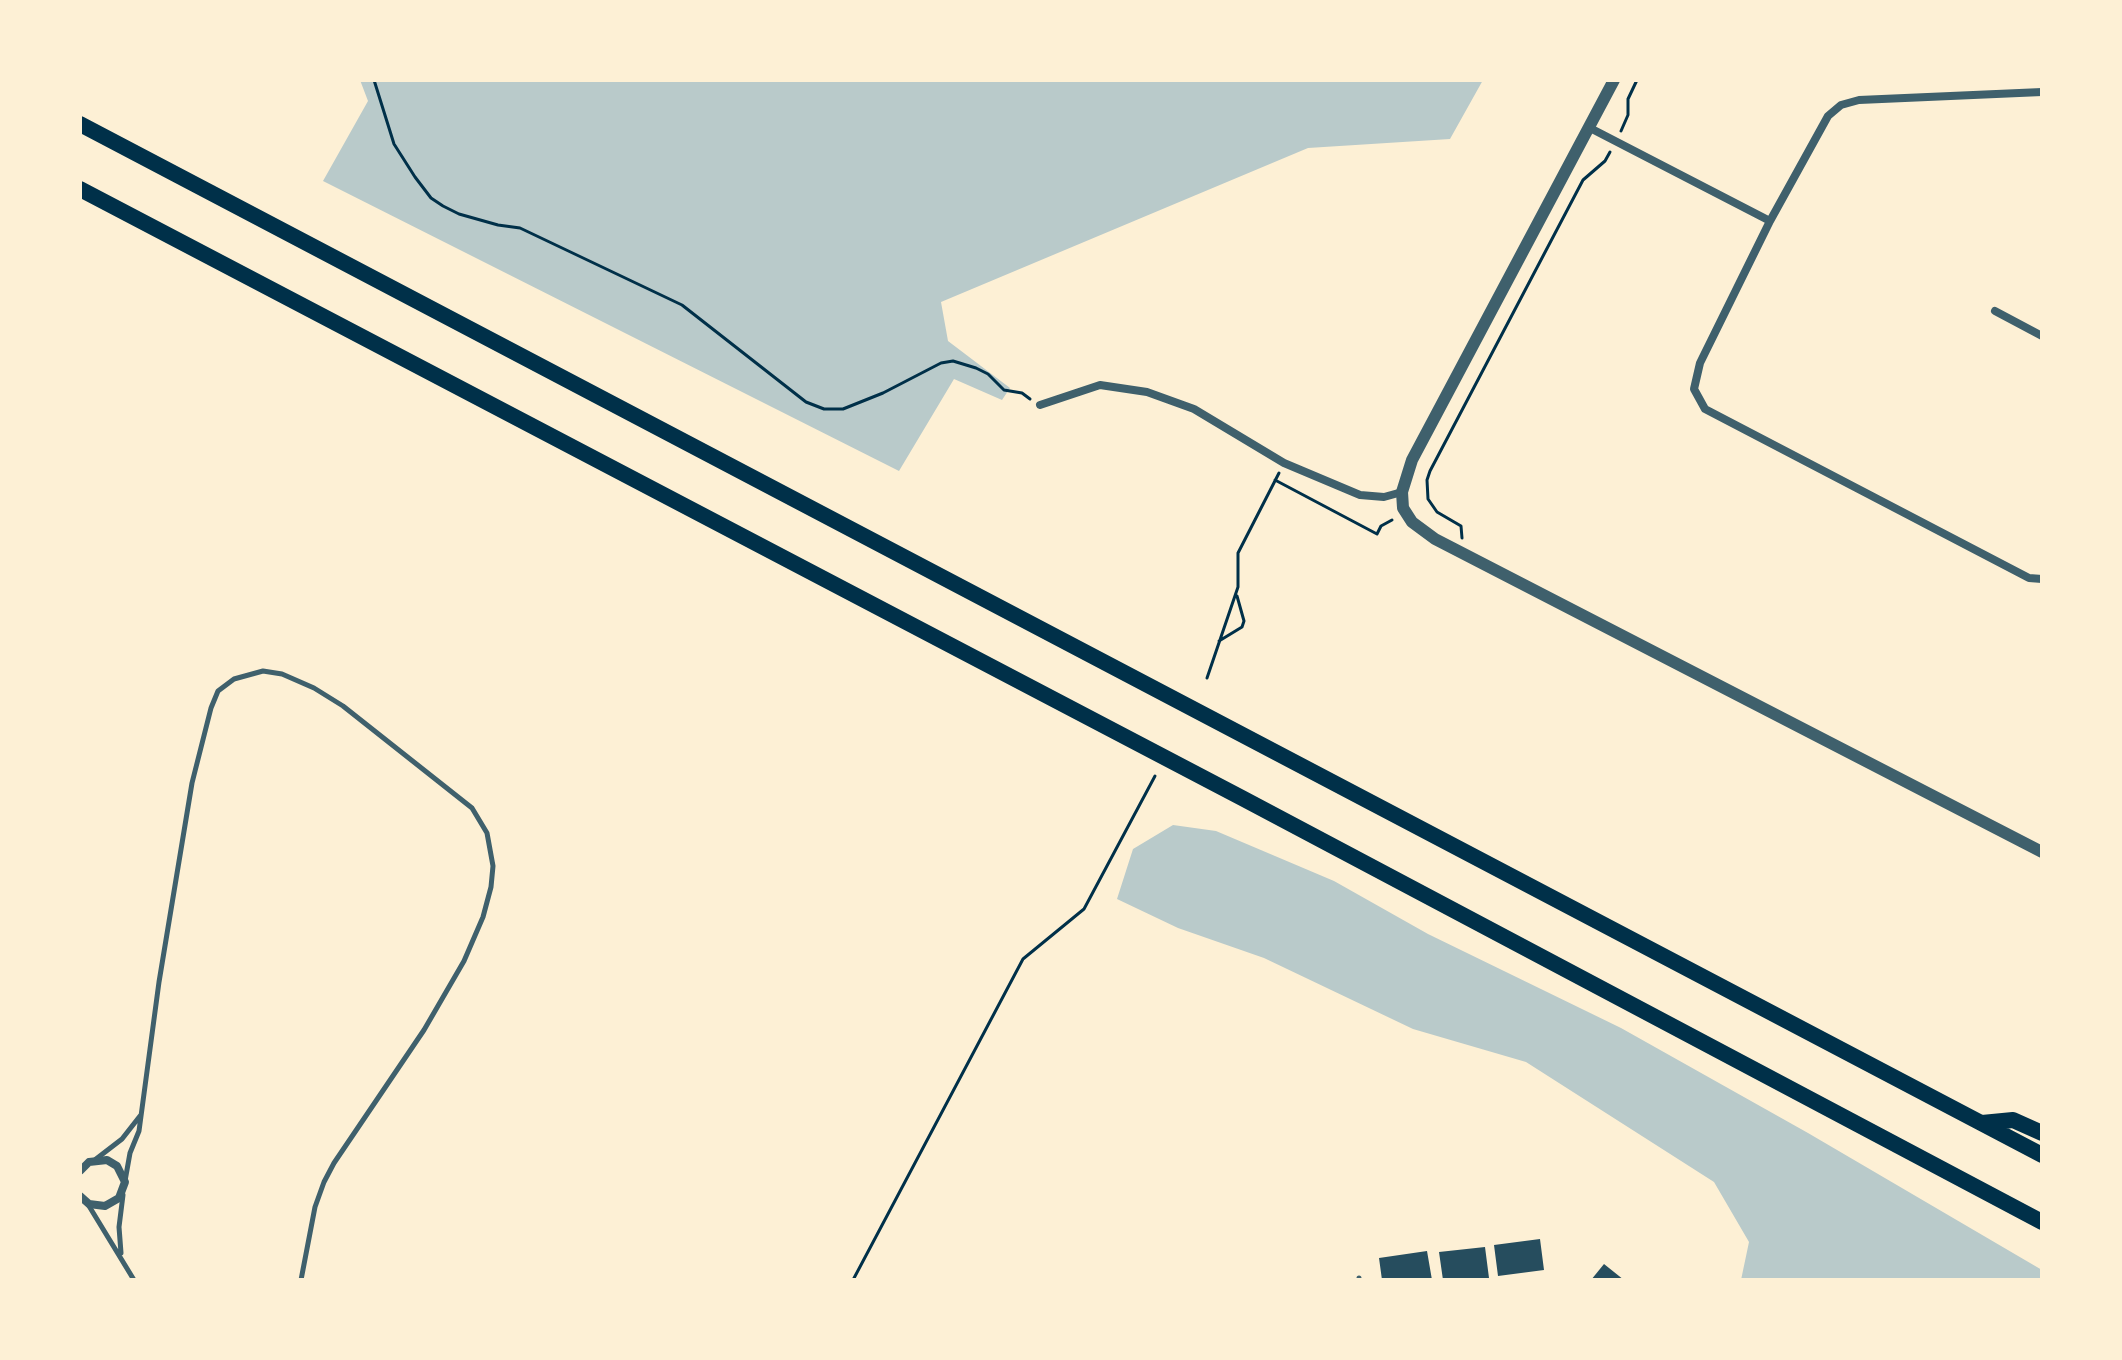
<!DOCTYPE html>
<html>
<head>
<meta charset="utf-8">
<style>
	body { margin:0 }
	#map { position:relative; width:2122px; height:1360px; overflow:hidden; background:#fdf0d5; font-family:Manrope,sans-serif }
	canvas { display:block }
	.frame { position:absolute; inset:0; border:82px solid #fdf0d5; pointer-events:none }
</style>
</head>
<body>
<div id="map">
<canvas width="2122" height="1360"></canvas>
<div class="frame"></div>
</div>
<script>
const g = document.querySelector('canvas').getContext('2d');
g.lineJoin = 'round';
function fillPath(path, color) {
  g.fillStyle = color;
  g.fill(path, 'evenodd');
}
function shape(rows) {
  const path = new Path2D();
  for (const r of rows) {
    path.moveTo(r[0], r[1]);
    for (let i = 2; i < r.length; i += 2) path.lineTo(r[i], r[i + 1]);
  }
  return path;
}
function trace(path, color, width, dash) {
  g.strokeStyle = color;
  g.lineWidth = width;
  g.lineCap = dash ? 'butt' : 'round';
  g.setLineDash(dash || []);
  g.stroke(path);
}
const green = shape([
	[360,80,1483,80,1450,139,1308,148,941,302,948,341,1010,388,1002,400,954,379,899,471,323,181,368,101],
	[1173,825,1216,831,1334,881,1428,934,1621,1028,1808,1133,2042,1270,2042,1280,1741,1280,1749,1242,1714,1182,1526,1062,1413,1029,1264,958,1178,928,1117,899,1133,849]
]);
const building = shape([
	[1540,1239,1544,1270,1498,1276,1494,1245],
	[1485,1247,1489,1278,1443,1280,1439,1252],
	[1427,1251,1432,1280,1382,1280,1379,1258],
	[1604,1264,1624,1280,1591,1280]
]);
const path = shape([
	[374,80,394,144,415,177,431,198,443,206,459,214,498,225,520,228,682,305,806,402,824,409,843,409,883,393,941,363,953,361,976,368,988,374,1004,390,1022,393,1030,399],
	[1621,131,1628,115,1628,99,1637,80],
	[1275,480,1377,534,1381,526,1392,520],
	[1462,538,1461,526,1437,512,1428,499,1427,480,1430,471,1583,180,1605,161,1610,152],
	[1219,641,1242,627,1244,621,1237,596],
	[1207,678,1238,587,1238,553,1279,473],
	[853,1280,1023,959,1084,909,1155,776]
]);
const service = shape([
	[96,1159,122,1139,140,1116],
	[125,1181,130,1153,139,1131,159,982,192,783,211,708,218,691,234,679,263,671,282,674,314,688,343,706,472,808,487,833,493,866,491,887,483,917,464,961,424,1030,334,1163,324,1182,315,1207,301,1280],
	[89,1206,134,1280],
	[121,1253,119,1227,123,1195],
	[1359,1280,1359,1278]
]);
const minor = shape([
	[2042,92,1859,100,1841,105,1828,116,1770,221,1700,363,1694,389,1705,409,2029,578,2042,579],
	[1590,128,1770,221],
	[1995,311,2042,336],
	[1040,405,1100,385,1147,392,1194,409,1284,463,1360,495,1384,497,1402,492],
	[80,1171,89,1162,107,1160,117,1166,125,1182,119,1198,105,1206,89,1204,80,1196]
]);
const tertiary = shape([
	[1614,80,1412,460,1402,492,1403,508,1412,522,1435,539,2042,852]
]);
const motorway = shape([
	[80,124,2042,1155],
	[80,189,1242,798,2042,1222],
	[1982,1123,2013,1120,2042,1133]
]);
fillPath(green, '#b9caca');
fillPath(building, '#264d5e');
trace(path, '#003049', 3);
trace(service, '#3f606c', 5);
trace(minor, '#3f606c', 8);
trace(tertiary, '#3f606c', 12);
trace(motorway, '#003049', 16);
</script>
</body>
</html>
